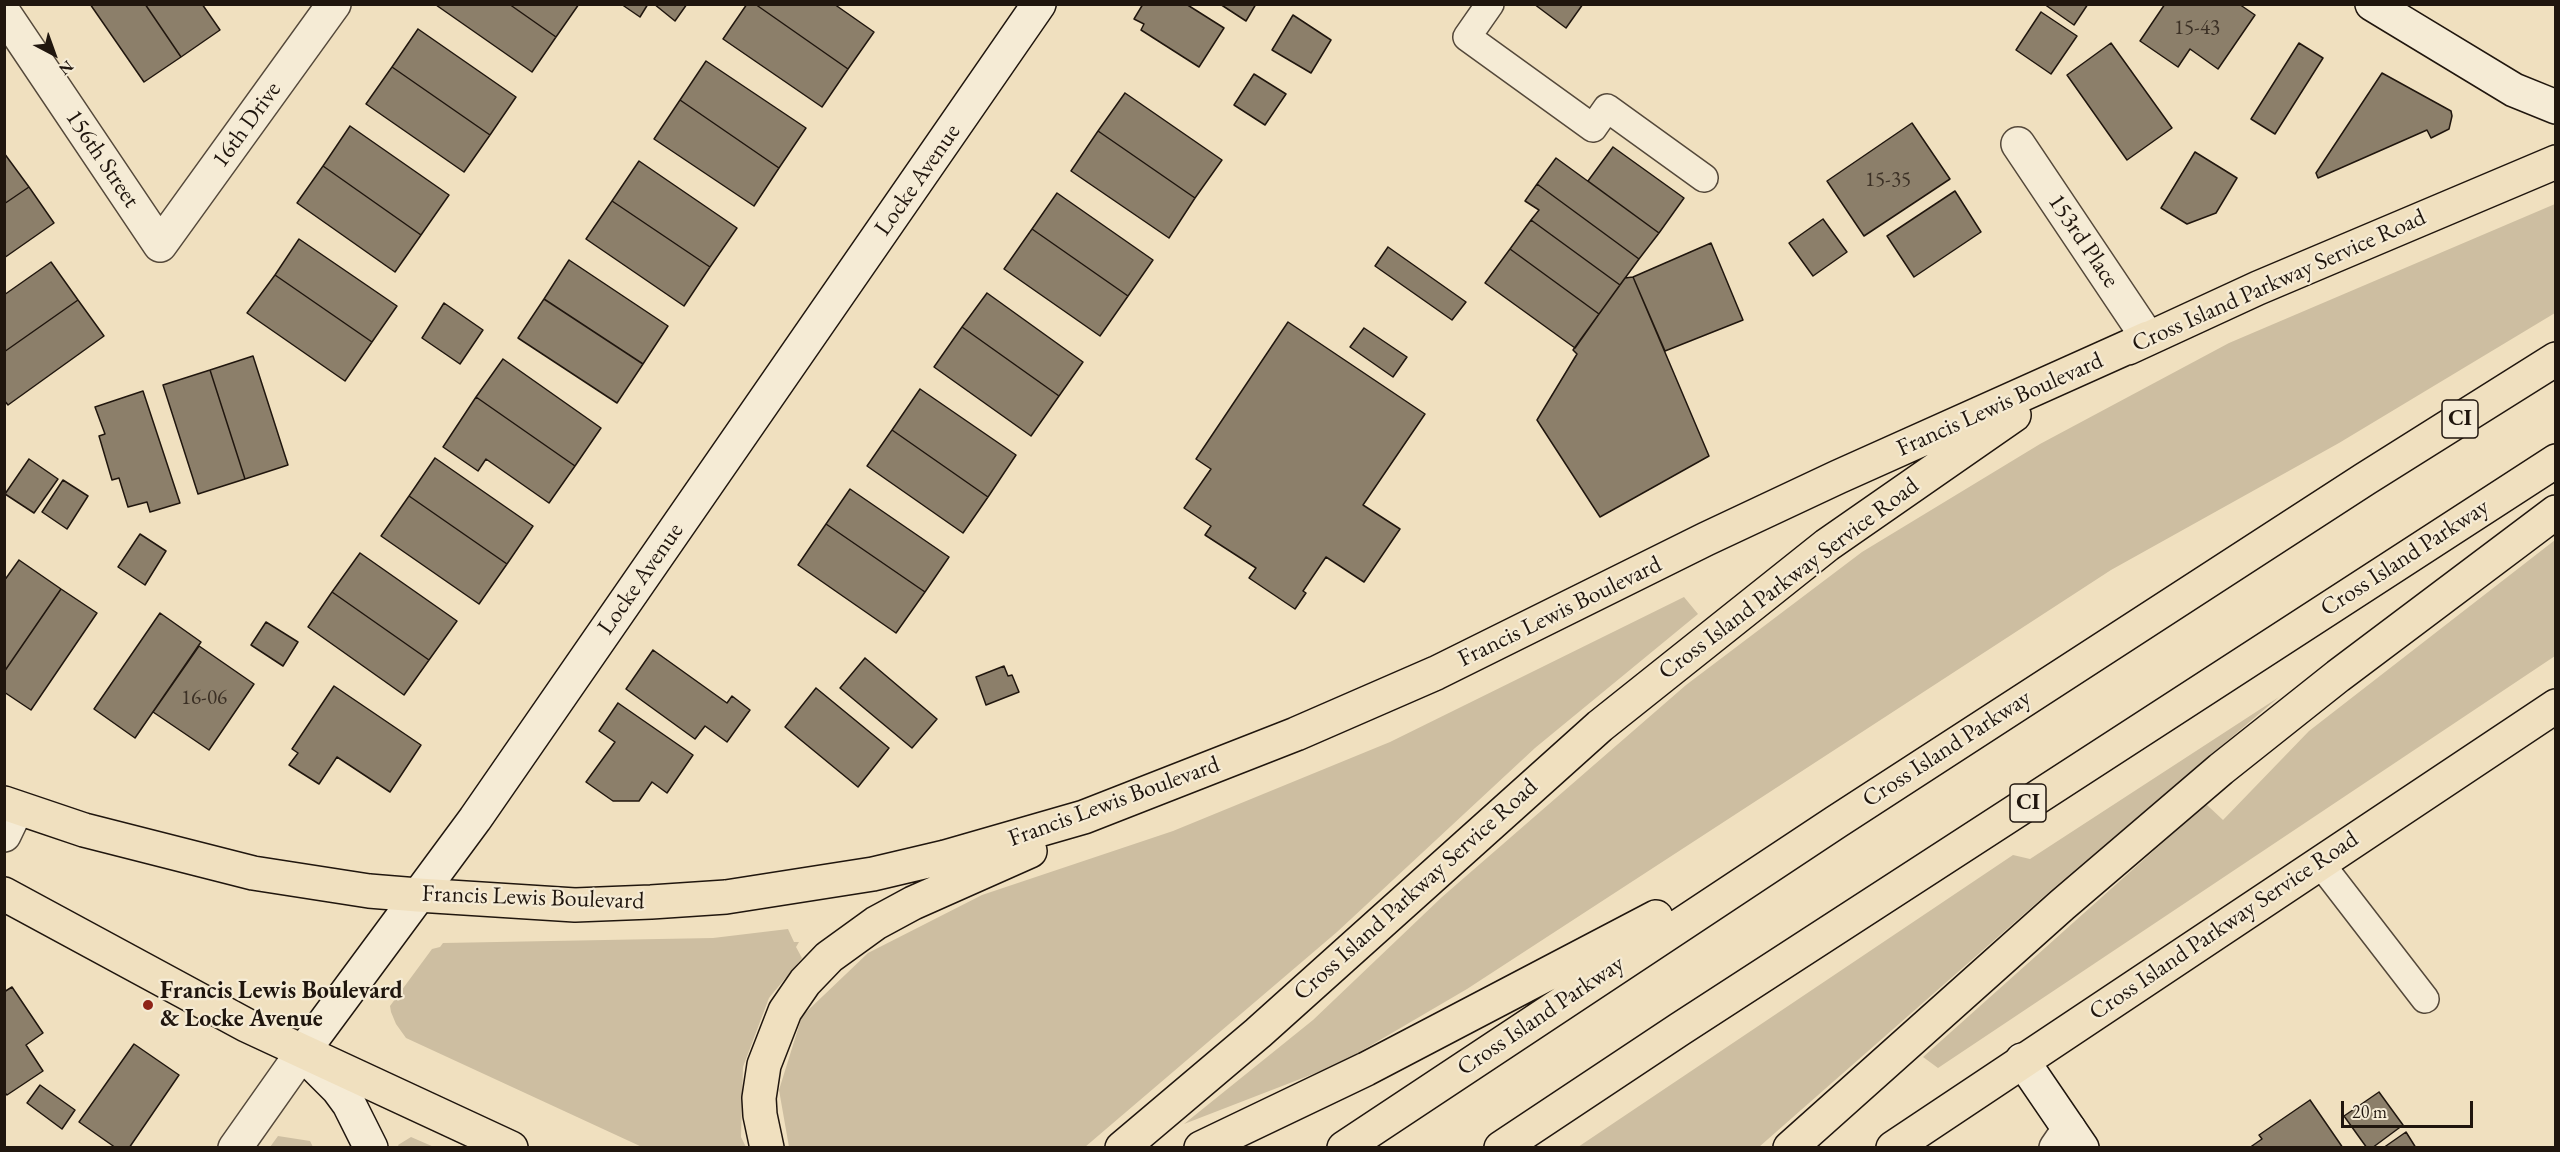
<!DOCTYPE html>
<html>
<head>
<meta charset="utf-8">
<style>
	body { margin:0 }
	#map { position:relative; width:2560px; height:1152px; overflow:hidden; background:#f0e0bf; font-family:"EB Garamond",serif }
	canvas { display:block }
	.frame { position:absolute; inset:0; border:6px solid #20160e; pointer-events:none }
	.north { position:absolute; left:24px; top:24px; width:60px; height:60px; -webkit-text-stroke:4px #f5ebd5; paint-order:stroke; rotate:139deg; font-size:16px; font-weight:700; line-height:24px; text-align:center; color:#20160e }
	.north::after { content:''; display:block; margin:auto; width:21px; height:27px; background:#20160e; clip-path:polygon(50% 0,100% 100%,50% 72%,0 100%) }
	.scale { position:absolute; left:2341px; top:1101px; width:132px; height:27px; box-sizing:border-box; border:3px solid #20160e; border-top:0; padding-left:8px; font-size:18px; line-height:21px; white-space:nowrap; color:#20160e; -webkit-text-stroke:4px #f5ebd5; paint-order:stroke }
</style>
</head>
<body>
<div id="map">
<canvas width="2560" height="1152"></canvas>
<div class="frame"></div>
<div class="north">N</div>
<div class="scale">20 m</div>
</div>
<script>
const g = document.querySelector('canvas').getContext('2d');
g.lineJoin = 'round';
function fillPath(path, color) {
  g.fillStyle = color;
  g.fill(path, 'evenodd');
}
function shape(rows) {
  const path = new Path2D();
  for (const r of rows) {
    path.moveTo(r[0], r[1]);
    for (let i = 2; i < r.length; i += 2) path.lineTo(r[i], r[i + 1]);
  }
  return path;
}
function trace(path, color, width, dash) {
  g.strokeStyle = color;
  g.lineWidth = width;
  g.lineCap = dash ? 'butt' : 'round';
  g.setLineDash(dash || []);
  g.stroke(path);
}
function label(font, color, halo, rows, align = 'center') {
  g.font = font + ' "EB Garamond",serif';
  g.lineWidth = 4.5;
  g.setLineDash([]);
  g.textBaseline = 'middle';
  g.strokeStyle = halo;
  g.fillStyle = color;
  for (const [text, x, y, turn = 0] of rows) {
    g.save();
    g.translate(x, y);
    g.rotate((+turn || 0) * Math.PI / 180);
    g.textAlign = isNaN(turn) ? turn : align;
    if (halo) g.strokeText(text, 0, 0);
    g.fillText(text, 0, 0);
    g.restore();
  }
}
const green = shape([
	[2555,204,2555,313,2339,443,2111,570,1467,989,1339,1064,1184,1124,1313,1020,1442,897,1686,685,1862,552,2040,444,2229,343],
	[2555,540,2555,656,1938,1068,1923,1057,2206,804,2223,820,2309,731],
	[1684,597,1698,614,1535,748,1337,932,1085,1147,789,1147,779,1090,802,1016,868,953,982,895,1173,831,1390,742],
	[2279,697,2049,892,1759,1147,1578,1147,2013,855,2030,859],
	[788,929,794,942,799,942,796,947,802,958,769,998,743,1067,741,1137,746,1147,642,1147,406,1038,396,1024,391,1012,390,1006,432,949,440,947,443,943,713,938],
	[278,1136,310,1141,313,1147,270,1147],
	[411,1137,434,1147,399,1147,398,1145]
]);
const building = shape([
	[90,4,145,4,181,57,144,82,90,4],
	[145,4,202,4,220,30,181,57,145,4],
	[509,4,579,4,556,37,509,4],
	[509,4,556,37,532,72,436,5,509,4],
	[621,4,648,4,640,17,621,4],
	[654,4,687,4,675,21,654,4],
	[747,4,755,4,848,69,822,107,723,39,747,4],
	[755,4,834,4,874,32,848,69,755,4],
	[1143,4,1186,4,1224,28,1199,67,1141,30,1144,24,1134,19,1143,4],
	[1220,4,1256,4,1246,21,1220,4],
	[1534,4,1583,4,1566,28,1534,4],
	[2044,4,2088,4,2074,25,2044,4],
	[2165,4,2239,4,2255,15,2218,69,2190,49,2178,67,2140,41,2165,4],
	[2041,12,2077,36,2051,74,2016,50,2041,12],
	[1293,15,1331,40,1311,73,1272,50,1293,15],
	[418,29,516,97,490,135,392,67,418,29],
	[2111,43,2172,128,2127,160,2067,75,2111,43],
	[2299,43,2323,58,2275,134,2251,119,2299,43],
	[706,61,806,128,779,168,680,100,706,61],
	[392,67,490,135,464,172,366,104,392,67],
	[2382,73,2451,111,2452,116,2449,129,2431,138,2427,130,2318,178,2316,173,2382,73],
	[1254,74,1286,94,1265,125,1234,105,1254,74],
	[1125,93,1222,160,1195,198,1098,131,1125,93],
	[680,100,779,168,754,206,654,139,680,100],
	[1912,123,1950,179,1864,236,1827,181,1912,123],
	[350,126,449,195,421,235,323,166,350,126],
	[1098,131,1195,198,1169,238,1071,171,1098,131],
	[1613,147,1684,198,1659,233,1588,181,1613,147],
	[2195,152,2237,178,2216,213,2187,224,2161,208,2195,152],
	[4,153,29,187,4,204,4,153],
	[1556,158,1659,233,1639,259,1537,184,1556,158],
	[639,161,737,228,710,267,612,201,639,161],
	[323,166,421,235,395,272,297,203,323,166],
	[1537,184,1639,259,1620,285,1531,220,1539,210,1525,201,1537,184],
	[29,187,54,223,4,258,4,204,29,187],
	[1955,191,1981,232,1914,277,1887,236,1955,191],
	[1057,193,1153,260,1128,296,1032,229,1057,193],
	[612,201,710,267,684,306,586,239,612,201],
	[1823,219,1847,252,1813,276,1789,243,1823,219],
	[1531,220,1620,285,1599,314,1510,249,1531,220],
	[1032,229,1128,296,1100,336,1004,269,1032,229],
	[299,239,397,306,372,342,275,275,299,239],
	[1711,243,1743,320,1665,351,1633,277,1711,243],
	[1388,247,1466,302,1452,320,1375,266,1388,247],
	[1510,249,1599,314,1575,348,1485,283,1510,249],
	[569,260,668,326,643,364,544,299,569,260],
	[51,262,78,300,4,352,4,295,51,262],
	[275,275,372,342,345,381,247,313,275,275],
	[1633,277,1709,456,1600,517,1537,420,1577,354,1573,350,1625,278,1633,277],
	[987,293,1083,362,1059,396,962,327,987,293],
	[544,299,643,364,617,403,518,338,544,299],
	[78,300,104,336,8,405,4,400,4,352,78,300],
	[444,303,483,330,460,364,422,338,444,303],
	[1288,322,1425,414,1363,505,1400,529,1364,582,1326,557,1303,591,1306,593,1295,609,1249,578,1256,568,1205,535,1211,526,1184,508,1211,469,1196,459,1288,322],
	[962,327,1059,396,1031,436,934,367,962,327],
	[1364,328,1407,357,1393,377,1350,347,1364,328],
	[253,356,288,465,245,479,210,370,253,356],
	[503,359,601,428,575,466,476,397,503,359],
	[210,370,245,479,198,494,163,385,210,370],
	[920,389,1016,455,988,497,892,430,920,389],
	[143,391,180,503,150,512,147,502,128,507,119,478,112,480,99,436,105,434,95,407,143,391],
	[476,397,575,466,549,503,486,459,478,471,443,447,476,397],
	[892,430,988,497,963,533,867,466,892,430],
	[435,458,533,526,507,564,409,496,435,458],
	[29,459,58,479,34,513,5,494,29,459],
	[63,480,88,496,67,529,42,512,63,480],
	[850,489,949,557,925,592,826,524,850,489],
	[409,496,507,564,479,604,381,536,409,496],
	[826,524,925,592,896,633,798,565,826,524],
	[140,534,166,551,145,585,118,567,140,534],
	[360,553,457,621,429,660,332,592,360,553],
	[19,560,61,589,4,672,4,581,19,560],
	[61,589,97,613,31,710,4,692,4,672,61,589],
	[332,592,429,660,404,695,308,627,332,592],
	[160,613,201,642,135,738,94,709,160,613],
	[266,622,298,642,283,666,251,645,266,622],
	[199,646,254,684,209,750,153,712,199,646],
	[653,650,727,703,732,696,750,710,727,742,705,726,695,739,626,689,653,650],
	[865,658,937,719,912,748,840,688,865,658],
	[1004,666,1008,676,1012,675,1019,692,986,705,976,677,1004,666],
	[334,686,421,745,390,792,337,757,319,784,289,765,298,753,292,749,334,686],
	[816,688,889,748,858,787,785,727,816,688],
	[618,703,693,755,667,793,652,782,639,801,613,801,586,782,615,742,599,731,618,703],
	[12,987,43,1033,26,1045,43,1071,7,1095,4,1092,4,992,12,987],
	[134,1044,179,1075,129,1148,116,1148,79,1122,134,1044],
	[40,1085,75,1110,62,1129,27,1103,40,1085],
	[2379,1092,2403,1125,2372,1148,2367,1148,2344,1116,2379,1092],
	[2310,1100,2343,1148,2249,1148,2262,1139,2259,1135,2310,1100],
	[2406,1132,2416,1148,2383,1148,2406,1132]
]);
const lane = shape([
	[1490,4,1467,37,1593,128,1607,108,1704,178],
	[2320,863,2425,999]
]);
const street = shape([
	[4,13,160,245,334,4],
	[2018,144,2148,338],
	[4,835,17,808],
	[235,1148,302,1053],
	[2056,1148,2069,1129]
]);
const secondary = shape([
	[2372,4,2514,90,2556,107],
	[2022,1060,2082,1148],
	[371,1148,349,1104,338,1089,302,1053,475,819,1039,4]
]);
const primary = shape([
	[2128,348,2258,288,2556,162],
	[4,803,84,830,253,873,369,891,418,895,575,905,651,902,726,897,873,874,945,857,1084,817,1296,734,1436,673,1706,539,1838,477,2148,338],
	[4,894,246,1025,511,1148],
	[767,1148,760,1115,759,1098,764,1065,785,1011,805,982,829,957,876,923,913,903,1030,851],
	[1122,1148,1258,1033,1600,726,1827,545,2014,415],
	[1893,1148,2556,706]
]);
const highway = shape([
	[1201,1148,1366,1069,1656,917],
	[1344,1148,1836,822,2365,479,2556,359],
	[1501,1148,1680,1029,2556,461],
	[1790,1148,2062,905,2221,769,2338,676,2556,512]
]);
const markers = [
	[148,1005,6,"#8f2418"]
];
const numberNames = [
	["15-43",2197,28],
	["15-35",1888,180],
	["16-06",204,698]
];
const shields = [
	[2460,419,36],
	[2028,803,36]
];
const shieldNames = [
	["CI",2460,419],
	["CI",2028,803]
];
const streetNames = [
	["16th Drive",247,125,-54],
	["156th Street",102,159,56],
	["Locke Avenue",918,180,-55],
	["153rd Place",2083,241,56],
	["Cross Island Parkway Service Road",2279,281,-24],
	["Francis Lewis Boulevard",2000,405,-24],
	["Cross Island Parkway",2405,558,-33],
	["Locke Avenue",641,579,-55],
	["Cross Island Parkway Service Road",1789,579,-37],
	["Francis Lewis Boulevard",1560,612,-26],
	["Cross Island Parkway",1947,749,-33],
	["Francis Lewis Boulevard",1114,802,-20],
	["Cross Island Parkway Service Road",1416,890,-42],
	["Francis Lewis Boulevard",533,898,2],
	["Cross Island Parkway Service Road",2224,926,-34],
	["Cross Island Parkway",1541,1016,-34]
];
const poiNames = [
	["Francis Lewis Boulevard",160,991],
	["& Locke Avenue",160,1019]
];
fillPath(green, '#cdbea1');
fillPath(building, '#8c7f6a');
trace(building, '#20160e', 1.5);
trace(lane, '#54483a', 30);
trace(street, '#54483a', 36);
trace(secondary, '#20160e', 36);
trace(primary, '#20160e', 36);
trace(highway, '#20160e', 36);
trace(lane, '#f5ebd5', 27);
trace(street, '#f5ebd5', 33);
trace(secondary, '#f5ebd5', 33);
trace(primary, '#f0e0bf', 33);
trace(highway, '#f0e0bf', 33);
for (const [x, y, r, color] of markers) {
  const dot = new Path2D();
  dot.arc(x, y, r, 0, 2 * Math.PI);
  g.fillStyle = color;
  g.fill(dot);
  trace(dot, '#f5ebd5', 2);
}
label('21px', '#3b3025', null, numberNames);
for (const [x, y, w] of shields) {
  const box = new Path2D();
  box.roundRect(x - w / 2, y - 19, w, 38, 4.5);
  g.fillStyle = '#f5ebd5';
  g.fill(box);
  trace(box, '#20160e', 1.5);
}
label('bold 22px', '#20160e', null, shieldNames);
label('24px', '#20160e', '#f5ebd5', streetNames);
label('bold 24px', '#20160e', '#f5ebd5', poiNames, 'left');
</script>
</body>
</html>
